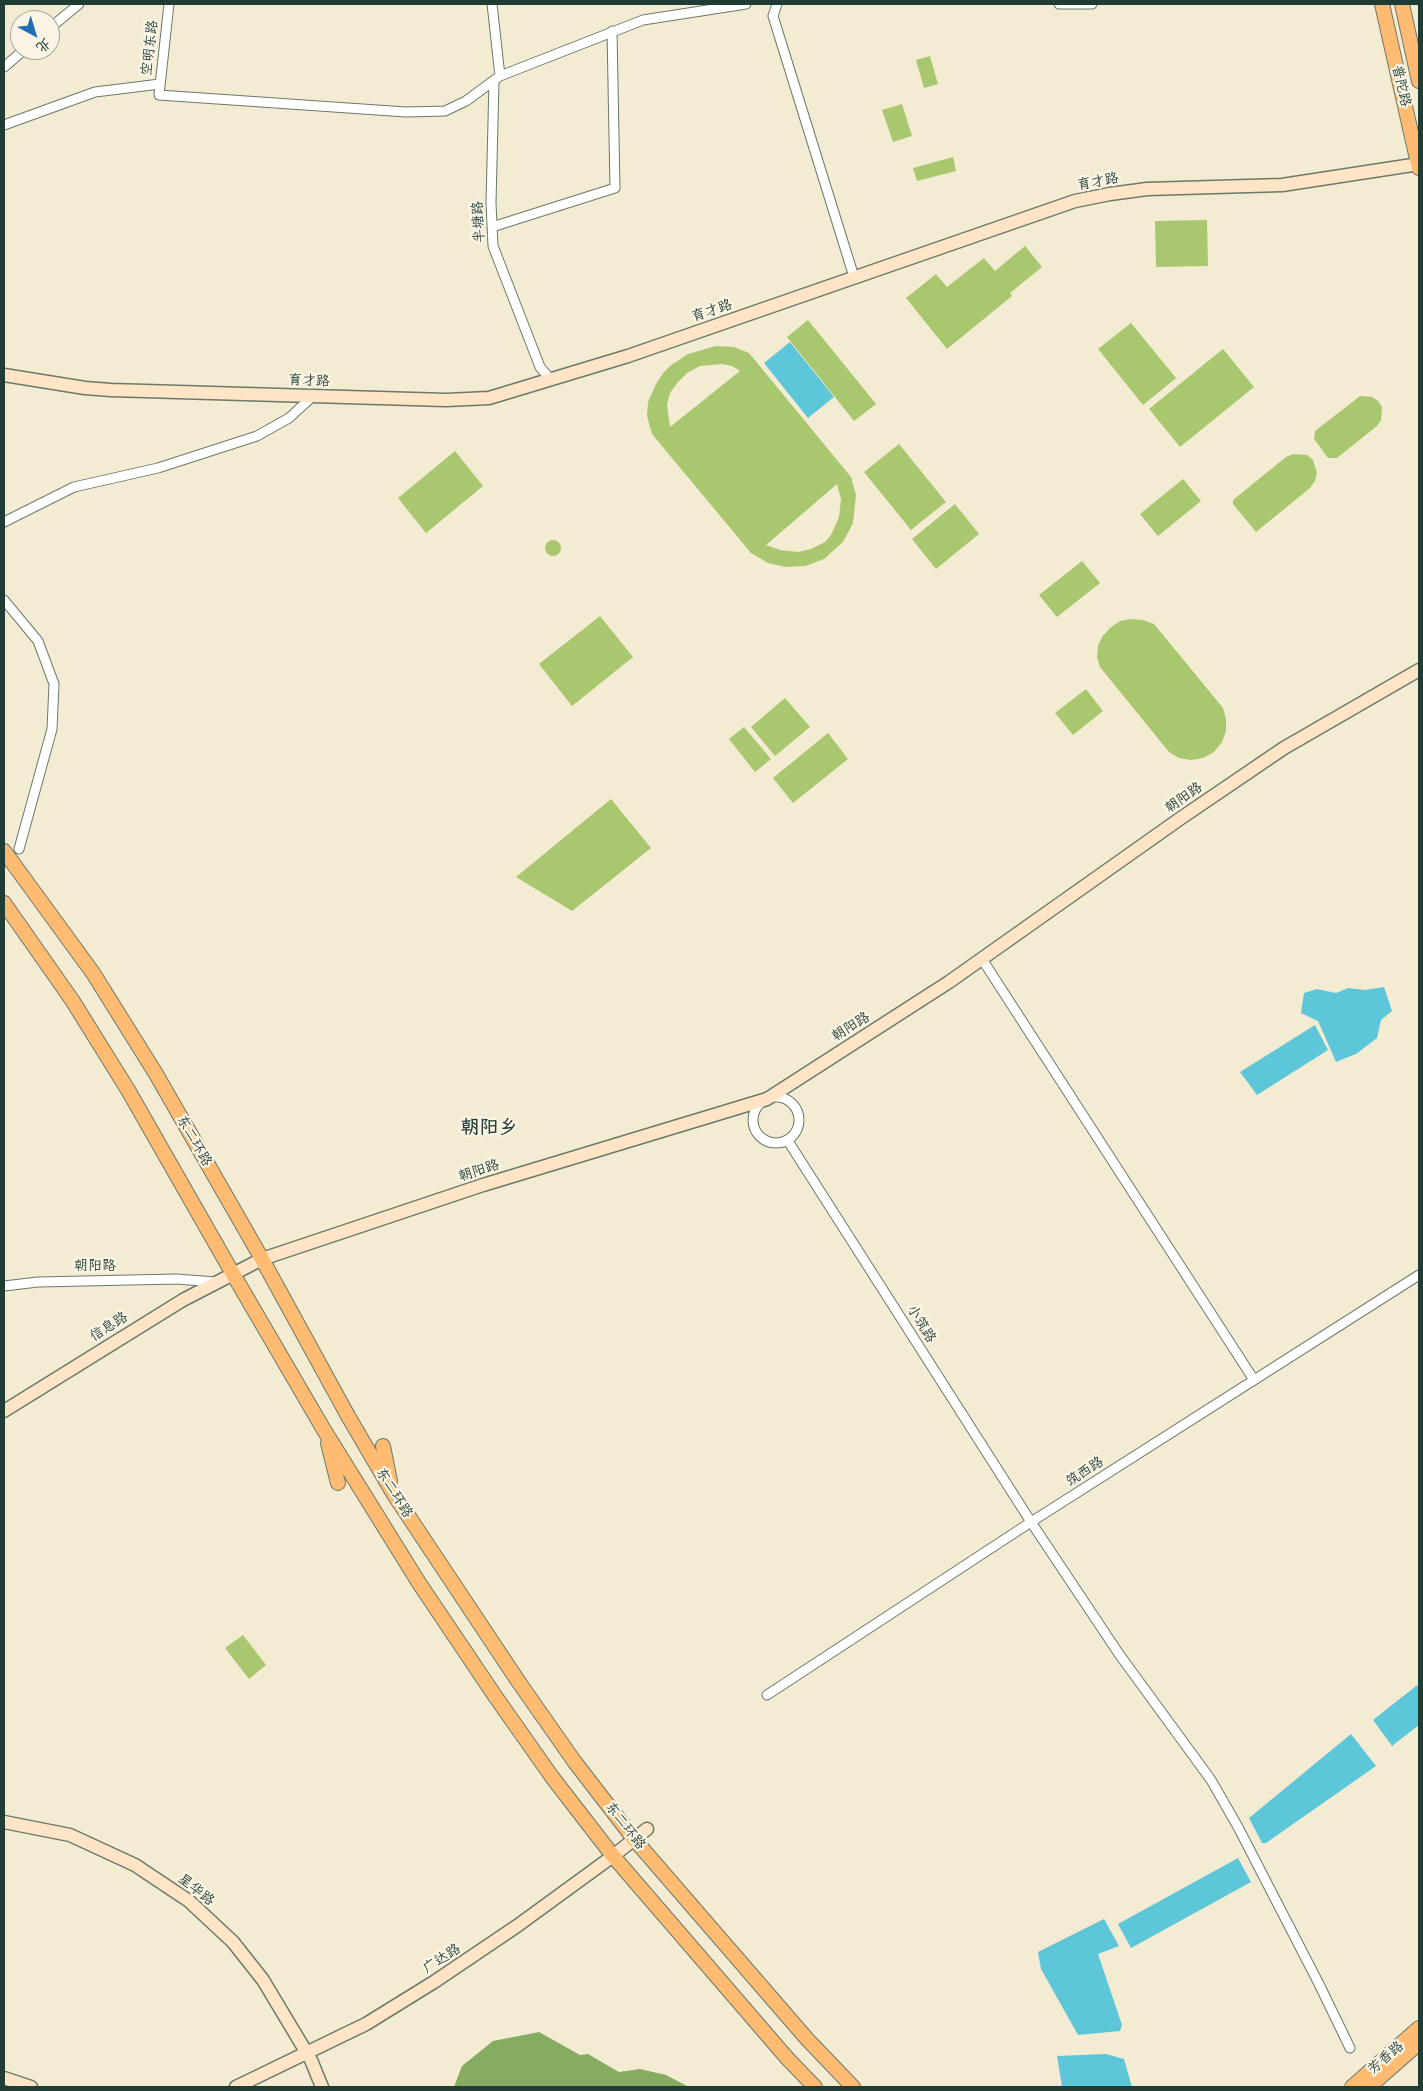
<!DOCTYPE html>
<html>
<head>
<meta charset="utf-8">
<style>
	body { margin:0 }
	#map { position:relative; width:1423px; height:2091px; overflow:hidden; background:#f3ecd2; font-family:"Shantell Sans","LXGW WenKai TC",sans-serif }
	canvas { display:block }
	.frame { position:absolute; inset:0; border:5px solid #1f3d34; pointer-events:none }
	.north { position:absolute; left:10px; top:10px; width:50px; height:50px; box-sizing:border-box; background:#fcf5e5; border:1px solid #a4ab9e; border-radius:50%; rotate:141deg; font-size:14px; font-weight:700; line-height:20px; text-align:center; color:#1f3d34 }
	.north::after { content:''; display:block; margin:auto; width:18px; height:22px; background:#1f6fb2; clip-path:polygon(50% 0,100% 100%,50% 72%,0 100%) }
</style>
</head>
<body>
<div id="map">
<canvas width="1423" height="2091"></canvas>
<div class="frame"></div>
<div class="north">北</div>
</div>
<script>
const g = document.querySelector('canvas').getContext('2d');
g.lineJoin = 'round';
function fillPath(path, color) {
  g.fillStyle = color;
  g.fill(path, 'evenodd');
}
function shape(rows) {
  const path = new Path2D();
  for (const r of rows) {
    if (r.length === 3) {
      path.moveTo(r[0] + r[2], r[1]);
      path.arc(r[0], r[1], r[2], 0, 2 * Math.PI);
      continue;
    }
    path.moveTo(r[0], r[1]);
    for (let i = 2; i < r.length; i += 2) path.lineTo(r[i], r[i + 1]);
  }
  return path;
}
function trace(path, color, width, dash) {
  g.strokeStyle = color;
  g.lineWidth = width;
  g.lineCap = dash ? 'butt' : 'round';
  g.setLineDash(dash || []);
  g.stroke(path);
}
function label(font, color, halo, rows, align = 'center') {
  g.font = font + ' "Shantell Sans","LXGW WenKai TC",sans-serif';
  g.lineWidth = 4.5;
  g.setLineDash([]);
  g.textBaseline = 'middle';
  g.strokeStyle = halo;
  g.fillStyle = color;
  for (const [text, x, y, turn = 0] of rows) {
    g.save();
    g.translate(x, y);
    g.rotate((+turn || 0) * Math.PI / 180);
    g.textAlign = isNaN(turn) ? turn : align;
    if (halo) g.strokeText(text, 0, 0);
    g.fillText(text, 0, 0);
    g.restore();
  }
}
const green = shape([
	[930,56,938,84,924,88,916,60],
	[902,104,912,136,893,142,882,110],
	[953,157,956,171,917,181,913,168],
	[1207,220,1208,266,1156,267,1155,221],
	[1025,246,1042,267,1010,293,1012,296,947,349,906,298,936,274,947,287,984,258,995,271],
	[808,320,876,404,854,421,787,337],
	[1131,323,1176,378,1143,405,1098,349],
	[716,346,734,347,749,353,851,477,856,495,853,523,843,542,824,559,805,566,786,567,768,563,751,553,652,434,647,416,648,402,656,384,664,372,670,366,688,354],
	[722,364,732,366,740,371,670,427,667,405,670,393,678,382,687,373,700,366],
	[837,484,841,499,839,517,831,535,825,542,811,549,798,552,780,550,766,545],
	[1223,349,1254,387,1180,447,1149,409],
	[1360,396,1372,397,1378,401,1382,407,1381,420,1377,426,1337,458,1328,458,1314,439,1315,431],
	[899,444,946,502,911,530,864,472],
	[455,451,483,486,426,533,398,498],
	[1293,454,1307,455,1313,460,1317,473,1315,481,1310,488,1256,532,1233,504,1233,500,1286,457],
	[1183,479,1201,501,1158,536,1140,514],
	[955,504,979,534,936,569,912,539],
	[553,548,8],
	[1082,561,1100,583,1057,617,1039,595],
	[600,616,633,657,572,706,539,664],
	[1131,619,1143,620,1154,624,1223,708,1226,719,1226,731,1222,742,1214,752,1203,758,1191,760,1179,758,1169,752,1100,667,1097,657,1098,646,1102,637,1110,628,1120,621],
	[1086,689,1103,711,1073,735,1055,713],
	[785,698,810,727,775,756,751,727],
	[744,727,771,759,755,772,729,739],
	[828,733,848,759,793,803,773,778],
	[611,799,651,848,572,911,516,877],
	[243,1635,266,1665,249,1679,225,1648]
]);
const forest = shape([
	[539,2032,580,2055,588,2054,619,2072,640,2069,666,2075,689,2087,454,2087,462,2066,493,2041]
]);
const water = shape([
	[790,342,834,397,808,418,764,363],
	[1384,987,1392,1011,1381,1020,1377,1038,1356,1054,1336,1062,1318,1021,1301,1013,1304,993,1317,989,1336,993,1348,988,1365,990],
	[1315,1025,1328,1050,1257,1095,1240,1072],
	[1419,1685,1419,1725,1392,1746,1373,1720,1416,1686],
	[1351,1734,1376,1766,1266,1843,1262,1843,1249,1818],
	[1238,1858,1251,1882,1131,1948,1118,1924],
	[1104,1919,1119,1946,1098,1954,1122,2025,1120,2031,1078,2035,1041,1969,1038,1952],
	[1106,2054,1124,2059,1132,2087,1062,2087,1057,2056]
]);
const street = shape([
	[169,4,159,95,406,112,445,111,466,101,500,76,643,20,746,4],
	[492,4,500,76],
	[777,4,773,16,854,277],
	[1059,4,1092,4],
	[50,28,79,4],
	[4,67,24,50],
	[494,81,491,203,493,246,540,367,551,380],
	[4,125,95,92,160,84],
	[492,227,615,188,612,31],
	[4,522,74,487,158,468,257,436,289,418,313,396],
	[4,600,38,641,54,684,52,729,19,849],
	[982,959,1254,1380],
	[776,1120,23],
	[788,1141,1031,1522,1119,1654,1211,1780,1238,1827,1319,1984,1350,2048],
	[4,1286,38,1282,176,1279,216,1282],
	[767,1695,1031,1522,1419,1275]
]);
const secondary = shape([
	[4,375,85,388,111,390,446,400,489,398,628,356,1075,201,1110,194,1147,189,1282,185,1419,164],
	[4,1411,183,1300,262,1259,483,1185,767,1099,949,982,1181,818,1284,748,1419,670],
	[4,1822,70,1835,135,1865,189,1901,233,1942,263,1980,311,2060,322,2087],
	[4,2078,31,2087],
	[236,2087,366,2024,434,1982,517,1926,613,1856,647,1829]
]);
const primary = shape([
	[1382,4,1419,168],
	[1402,4,1419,81],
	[4,851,93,973,156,1074,262,1259,348,1416,393,1493,518,1681,574,1761,634,1839,807,2039,853,2087],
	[4,903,72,1000,128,1090,233,1274,324,1430,419,1583,495,1696,552,1777,613,1856,787,2058,815,2087],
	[328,1443,338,1483],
	[383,1446,390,1481],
	[1352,2087,1419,2028],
	[1369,2087,1419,2043]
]);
const streetNames = [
	["空明东路",150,48,-83],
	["普陀路",1401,86,77],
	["育才路",1098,182,-11],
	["半塘路",479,222,-93],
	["育才路",712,311,-19],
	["育才路",309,381,2],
	["朝阳路",1184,798,-35],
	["朝阳路",851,1027,-32],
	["东二环路",194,1141,60],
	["朝阳路",479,1171,-18],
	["朝阳路",95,1266],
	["小筑路",921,1324,58],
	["信息路",109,1327,-32],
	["筑西路",1085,1472,-33],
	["东二环路",394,1493,58],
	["东二环路",625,1826,52],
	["星华路",196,1890,38],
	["广达路",442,1959,-33],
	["芳香路",1386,2058,-41]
];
const districtNames = [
	["朝阳乡",489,1128]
];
fillPath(green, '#a8c76f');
fillPath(forest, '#86ac62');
fillPath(water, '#5dc6d9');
trace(street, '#697a6b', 11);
trace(secondary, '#697a6b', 15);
trace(primary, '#697a6b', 16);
trace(street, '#fff', 9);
trace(secondary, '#ffe4c6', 12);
trace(primary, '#febb71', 14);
label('14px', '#1f3d34', '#fcf5e5', streetNames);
label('bold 19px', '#1f3d34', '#fcf5e5', districtNames);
</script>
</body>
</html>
